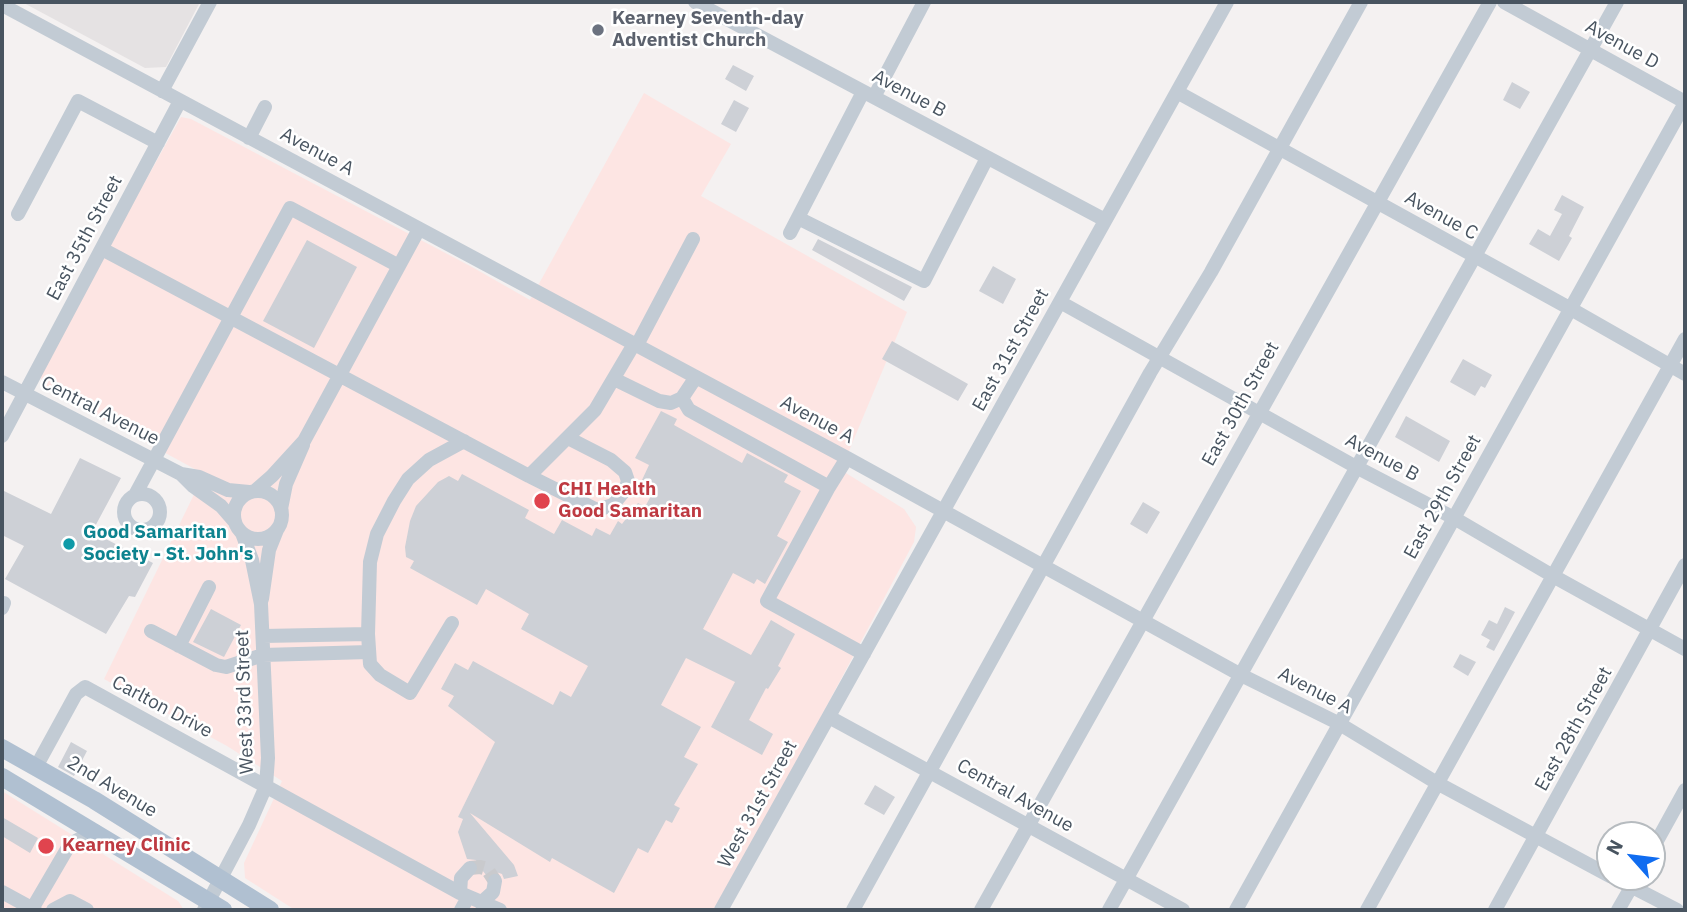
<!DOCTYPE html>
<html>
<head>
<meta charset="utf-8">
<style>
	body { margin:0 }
	#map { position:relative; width:1687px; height:912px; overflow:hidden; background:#f4f1f1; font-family:"IBM Plex Sans",sans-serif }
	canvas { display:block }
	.frame { position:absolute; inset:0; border:4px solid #485460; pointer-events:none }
	.north { position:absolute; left:1596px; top:821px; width:70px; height:70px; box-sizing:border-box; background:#fff; border:2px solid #b6bbbf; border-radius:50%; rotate:298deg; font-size:19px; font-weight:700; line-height:28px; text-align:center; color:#485460 }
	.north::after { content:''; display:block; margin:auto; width:24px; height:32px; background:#106cf0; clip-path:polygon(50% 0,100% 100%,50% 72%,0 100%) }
</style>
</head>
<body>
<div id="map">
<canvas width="1687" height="912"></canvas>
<div class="frame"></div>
<div class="north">N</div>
</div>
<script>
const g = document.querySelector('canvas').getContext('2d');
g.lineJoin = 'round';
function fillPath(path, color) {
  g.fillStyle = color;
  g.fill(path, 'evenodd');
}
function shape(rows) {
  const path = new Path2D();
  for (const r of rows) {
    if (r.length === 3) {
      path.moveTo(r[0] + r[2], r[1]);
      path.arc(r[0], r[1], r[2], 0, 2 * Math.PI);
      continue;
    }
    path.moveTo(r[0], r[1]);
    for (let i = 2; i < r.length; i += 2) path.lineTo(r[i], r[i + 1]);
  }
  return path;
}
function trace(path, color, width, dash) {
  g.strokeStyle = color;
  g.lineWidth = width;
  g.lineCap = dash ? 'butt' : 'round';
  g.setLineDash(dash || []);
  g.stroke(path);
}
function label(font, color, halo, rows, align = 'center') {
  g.font = font + ' "IBM Plex Sans",sans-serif';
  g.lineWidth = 5;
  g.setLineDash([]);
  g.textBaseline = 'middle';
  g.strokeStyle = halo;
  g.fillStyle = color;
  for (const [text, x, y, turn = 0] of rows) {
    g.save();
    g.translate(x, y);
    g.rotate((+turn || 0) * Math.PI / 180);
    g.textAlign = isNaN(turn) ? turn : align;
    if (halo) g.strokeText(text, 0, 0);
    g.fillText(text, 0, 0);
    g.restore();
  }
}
const education = shape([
	[22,2,200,2,166,67,145,68]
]);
const medical = shape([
	[644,93,731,144,701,196,907,312,841,470,904,509,916,527,914,542,718,910,295,910,245,878,244,863,282,781,227,746,104,679,204,474,44,387,39,372,181,117,191,119,472,267,530,300],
	[2,791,178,901,184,910,2,910]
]);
const building = shape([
	[733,65,754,76,746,91,725,79],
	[1512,82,1530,92,1520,109,1503,100],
	[734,100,749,108,736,132,721,124],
	[1562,195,1584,207,1569,236,1572,238,1559,261,1529,244,1538,229,1550,236,1562,214,1554,210],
	[818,239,912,287,904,301,812,250],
	[307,240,357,267,314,348,263,321],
	[993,266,1016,279,1003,304,979,291],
	[892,341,968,384,958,401,882,359],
	[1463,359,1492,375,1485,388,1481,386,1475,396,1450,382],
	[661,411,677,419,674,425,742,463,747,453,788,475,784,482,801,491,777,536,788,542,765,584,757,579,754,584,733,573,703,629,751,655,771,620,795,634,778,666,781,668,768,689,766,688,749,720,773,734,762,755,711,727,735,682,686,658,661,705,701,727,684,757,698,764,674,805,680,808,672,823,666,820,648,853,638,848,614,893,552,858,550,862,470,813,514,865,518,876,504,879,502,874,496,872,487,876,482,870,479,871,476,860,467,859,458,832,463,819,458,817,495,742,448,706,454,696,441,689,455,663,468,670,473,661,553,705,560,691,571,697,588,666,521,629,529,614,486,589,477,605,410,568,414,561,406,557,405,547,410,521,416,506,438,482,449,476,458,481,462,474,529,510,525,518,554,534,562,520,592,536,596,528,610,535,618,521,622,524,638,503,645,507,655,488,642,480,649,465,635,458],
	[1406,416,1450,441,1439,462,1395,437],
	[80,458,121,478,92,532,153,563,135,597,129,596,106,634,5,579,24,546,2,535,2,490,51,514],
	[1143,502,1160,512,1147,534,1130,524],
	[1505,607,1515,612,1494,651,1486,647,1490,640,1481,635,1489,620,1497,624],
	[211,609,241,625,224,657,193,642],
	[1460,654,1476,662,1468,676,1453,667],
	[71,742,87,751,74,776,58,767],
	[875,785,895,797,884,815,864,804],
	[2,817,38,838,30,853,2,836]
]);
const minorTunnel = shape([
	[470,868,480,867,487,869,495,881]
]);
const minor = shape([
	[695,2,1105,220],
	[1504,2,1685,102],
	[2,5,847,458,1241,675,1338,723,1437,783,1610,876],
	[162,91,210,2],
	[1177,92,1571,309,1685,374],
	[874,97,924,2],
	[249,138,265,107],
	[18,214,78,101,158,143],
	[798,218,924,281,987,158],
	[790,233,863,92],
	[102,249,529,476,597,510,613,505,625,490,628,481,625,472,611,460,568,438],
	[1060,302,1358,468,1454,518,1553,576,1685,649],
	[637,345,693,239],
	[696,377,682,398,689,410,829,487,847,458],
	[614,379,659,401,671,403,682,398],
	[2,382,181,474,193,486,221,506,234,521],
	[2,436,180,101],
	[181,474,199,477,228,490,249,492],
	[529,476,595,410,634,344],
	[829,487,767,601,864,654],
	[256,490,272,476,304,441,419,229],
	[258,515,24],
	[142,512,18],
	[135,495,290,208,399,266],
	[281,509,286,484,303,445],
	[262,599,269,550,277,530],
	[2,608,4,603],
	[452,623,410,693,380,675,370,664,368,634,370,562,377,534,394,501,408,479,429,460,464,441],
	[151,631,216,665,226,667,263,655,369,652],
	[263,636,368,634],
	[179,646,209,587],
	[829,717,1183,910],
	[36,767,76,694,85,687,460,893,500,910],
	[1652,850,1685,790],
	[1613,877,1677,910],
	[2,892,35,910],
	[460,893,461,878,470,868],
	[481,903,493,892,495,881],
	[32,909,70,844,95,831],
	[53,910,70,901,87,910],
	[204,910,249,825,266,786,268,758,261,604,252,560,242,533],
	[461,910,468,897],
	[721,910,1227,2],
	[853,910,1150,373,1211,272,1361,2],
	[981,910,1490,2],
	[1109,910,1617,2],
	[1236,910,1685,103],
	[1367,910,1685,339],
	[1495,910,1685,565],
	[1618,910,1637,877]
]);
const major = shape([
	[2,748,94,800,270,910],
	[2,777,223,910]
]);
const markers = [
	[598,30,7,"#6b7280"],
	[542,501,9,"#e0444e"],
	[69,544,7,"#0f9aa8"],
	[46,846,9,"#e0444e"]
];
const worshipNames = [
	["Kearney Seventh-day",612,19],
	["Adventist Church",612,41]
];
const streetNames = [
	["Avenue D",1622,45,29],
	["Avenue B",909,94,28],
	["Avenue A",317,152,28],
	["Avenue C",1441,216,29],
	["East 35th Street",85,238,-62],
	["East 31st Street",1011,350,-61],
	["East 30th Street",1241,404,-61],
	["Central Avenue",100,411,27],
	["Avenue A",817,420,28],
	["Avenue B",1382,458,28],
	["East 29th Street",1443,497,-61],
	["Avenue A",1315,691,27],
	["West 33rd Street",245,702,-92],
	["Carlton Drive",162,707,28],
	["East 28th Street",1574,729,-61],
	["2nd Avenue",112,787,31],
	["Central Avenue",1015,796,29],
	["West 31st Street",758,804,-61]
];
const healthNames = [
	["CHI Health",558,490],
	["Good Samaritan",558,512],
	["Kearney Clinic",62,846]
];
const cultureNames = [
	["Good Samaritan",83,533],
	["Society - St. John's",83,555]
];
fillPath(education, '#e5e2e3');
fillPath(medical, '#fde5e3');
fillPath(building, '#cdd0d6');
trace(minorTunnel, '#c9cacd', 14, [14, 7]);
trace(minor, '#c2cbd4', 14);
trace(major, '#b0c0d1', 18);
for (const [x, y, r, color] of markers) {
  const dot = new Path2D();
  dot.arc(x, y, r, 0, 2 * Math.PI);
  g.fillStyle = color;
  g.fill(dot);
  trace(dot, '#fff', 2.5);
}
label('bold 19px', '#5b616d', '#fff', worshipNames, 'left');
label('19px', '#485460', '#fff', streetNames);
label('bold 19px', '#be3a42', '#fff', healthNames, 'left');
label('bold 19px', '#0d838f', '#fff', cultureNames, 'left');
</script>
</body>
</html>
